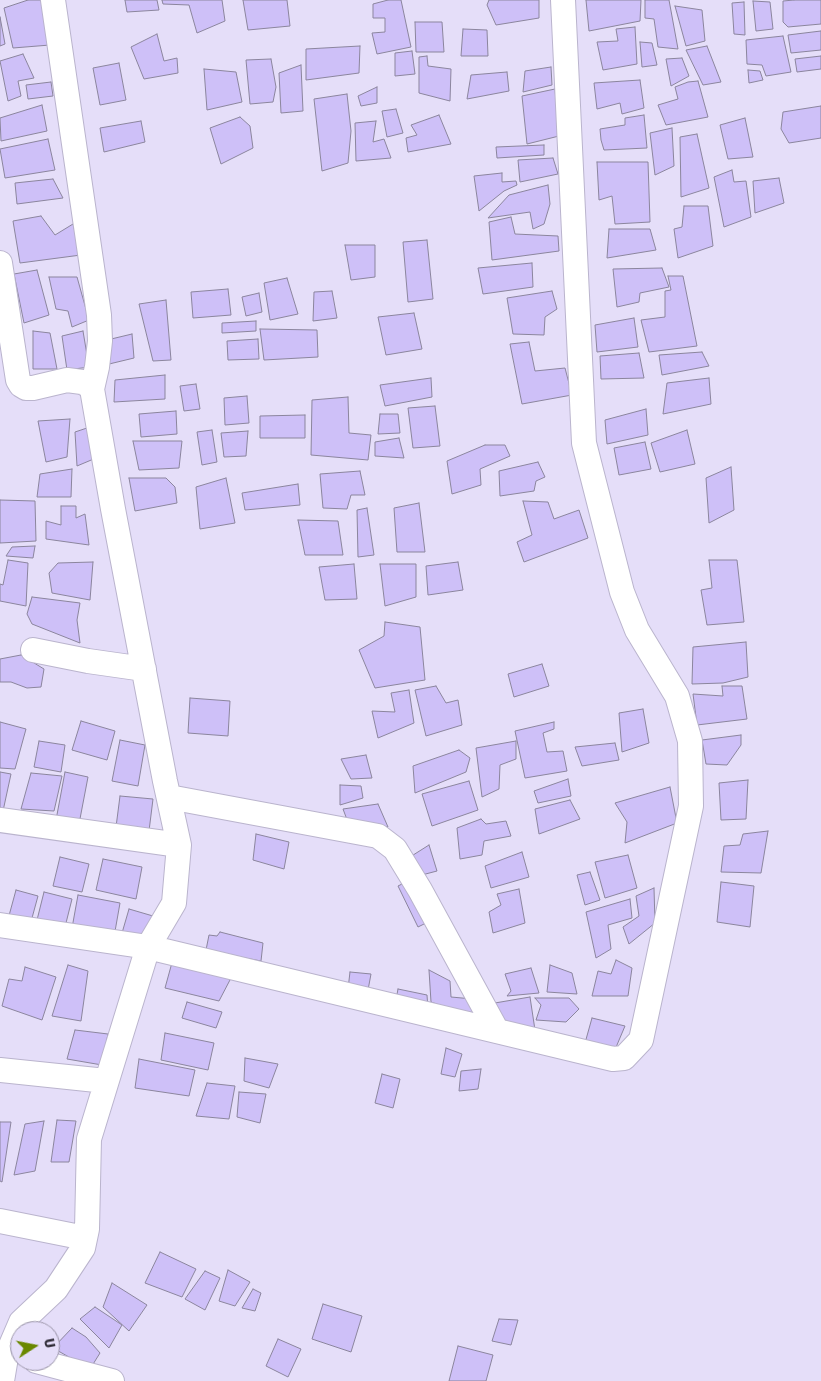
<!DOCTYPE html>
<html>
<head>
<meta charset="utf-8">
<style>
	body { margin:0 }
	#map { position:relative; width:821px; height:1381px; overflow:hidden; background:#e5def9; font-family:"Fira Sans",sans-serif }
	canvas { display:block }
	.north { position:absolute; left:10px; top:1321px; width:50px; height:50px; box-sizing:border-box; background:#e5def9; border:1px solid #9993a7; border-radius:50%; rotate:79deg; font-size:14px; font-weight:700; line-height:20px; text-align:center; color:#26232d }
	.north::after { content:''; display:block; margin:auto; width:18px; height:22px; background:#6a8800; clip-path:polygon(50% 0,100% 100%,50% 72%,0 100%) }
</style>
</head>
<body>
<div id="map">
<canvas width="821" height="1381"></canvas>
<div class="north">U</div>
</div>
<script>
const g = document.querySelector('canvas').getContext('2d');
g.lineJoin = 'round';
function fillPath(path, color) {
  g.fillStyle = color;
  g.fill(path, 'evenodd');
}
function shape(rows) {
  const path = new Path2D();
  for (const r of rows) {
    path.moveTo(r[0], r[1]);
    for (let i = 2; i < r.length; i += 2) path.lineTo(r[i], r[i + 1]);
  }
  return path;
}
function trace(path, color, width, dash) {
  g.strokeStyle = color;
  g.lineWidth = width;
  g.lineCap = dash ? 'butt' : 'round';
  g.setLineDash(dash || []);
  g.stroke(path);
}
const building = shape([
	[28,0,41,0,50,45,13,48,4,8,28,0],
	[125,0,157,0,159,10,127,12,125,0],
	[162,0,222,0,225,21,197,33,189,5,163,4,162,0],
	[243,0,287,0,290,26,248,30,243,0],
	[388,0,401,0,411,47,377,54,372,33,385,32,385,18,373,18,373,4,388,0],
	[489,0,539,0,539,18,496,25,487,5,489,0],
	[586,0,641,0,640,21,589,31,586,0],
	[645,0,669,0,678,49,658,47,654,19,645,18,645,0],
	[794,0,821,0,821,24,788,27,783,22,783,1,794,0],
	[753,1,770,2,773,29,756,31,753,1],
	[744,2,745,35,734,34,732,3,744,2],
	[675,6,702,10,705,41,686,46,675,6],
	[0,17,5,44,0,46,0,17],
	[415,22,442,22,444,52,416,52,415,22],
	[635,27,637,64,603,70,597,42,618,41,616,29,635,27],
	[463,29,487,30,488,56,461,56,463,29],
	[821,31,821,50,791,53,788,35,821,31],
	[157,34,164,61,177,58,178,73,144,79,131,47,157,34],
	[783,36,791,72,766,76,762,65,747,64,746,40,783,36],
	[640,42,652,43,657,65,642,67,640,42],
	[360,46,359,73,306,80,306,49,360,46],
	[707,46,721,82,703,85,686,50,707,46],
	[412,51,415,74,395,76,395,53,412,51],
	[23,54,34,78,18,81,21,96,8,101,0,61,23,54],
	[427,56,428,66,451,69,450,101,419,93,419,57,427,56],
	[821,56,821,69,797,72,795,59,821,56],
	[682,58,689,76,671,86,666,59,682,58],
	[271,59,276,87,273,102,250,104,246,60,271,59],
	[119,63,126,100,100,105,93,68,119,63],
	[301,65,303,111,281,113,279,73,301,65],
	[551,67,552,85,523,92,525,71,551,67],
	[204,69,236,72,242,102,207,110,204,69],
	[748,70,760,71,763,80,749,83,748,70],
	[507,72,509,91,467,99,471,75,507,72],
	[640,80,644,108,622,114,620,103,597,109,594,83,640,80],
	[698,81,708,117,666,125,658,105,678,99,675,87,688,82,698,81],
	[51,82,53,96,28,99,26,85,51,82],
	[377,87,377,103,361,106,358,96,377,87],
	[555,89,559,136,527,144,522,96,555,89],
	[347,94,351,131,348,163,322,171,314,99,347,94],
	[42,105,47,131,1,141,0,118,42,105],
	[821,106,821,138,789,143,781,129,783,112,821,106],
	[396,109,403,133,387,137,382,111,396,109],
	[439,115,451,144,408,152,406,138,417,135,411,125,439,115],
	[644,115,647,148,604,150,601,140,600,129,625,125,625,118,644,115],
	[240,117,250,126,253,148,221,164,210,128,240,117],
	[745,118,753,157,728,159,720,125,745,118],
	[141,121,145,142,104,152,100,128,141,121],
	[376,121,373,142,384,139,391,158,356,161,355,123,376,121],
	[672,128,674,166,655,175,650,133,672,128],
	[697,134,709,188,681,197,680,137,697,134],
	[48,139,55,170,5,178,0,149,48,139],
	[544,145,544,155,497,158,496,147,544,145],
	[553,158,558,174,520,182,518,160,553,158],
	[597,162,648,162,650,222,615,224,612,196,599,200,597,162],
	[732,170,734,182,746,181,751,217,724,227,714,177,732,170],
	[502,173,502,182,516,181,517,185,504,191,479,211,474,176,502,173],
	[779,178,784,203,755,213,753,181,779,178],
	[53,179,63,198,17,204,15,183,53,179],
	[548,185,550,204,544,224,533,229,530,212,488,218,509,195,548,185],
	[684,206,708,206,713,246,678,258,674,229,682,227,684,206],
	[41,216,55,235,73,224,81,255,20,263,13,221,41,216],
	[511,217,515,234,558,236,559,251,492,260,489,222,511,217],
	[609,229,650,229,656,250,607,258,609,229],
	[427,240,433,299,408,302,403,242,427,240],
	[345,245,375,245,375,277,351,280,345,245],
	[532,263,533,287,483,294,478,268,532,263],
	[662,268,669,287,640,293,639,302,617,307,613,269,662,268],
	[37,270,49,315,24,323,14,274,37,270],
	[668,276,683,276,697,346,649,352,641,320,665,317,665,291,671,290,668,276],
	[49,277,77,277,89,320,72,327,68,311,56,309,49,277],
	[287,278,298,314,270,320,264,283,287,278],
	[228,289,231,315,193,318,191,292,228,289],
	[332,291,337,318,313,321,314,292,332,291],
	[552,291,557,309,545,317,544,335,513,334,507,298,552,291],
	[259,293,262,312,246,316,242,297,259,293],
	[166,300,171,360,153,361,139,304,166,300],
	[414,313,422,349,386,355,378,317,414,313],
	[634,318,638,347,597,352,595,325,634,318],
	[256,321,256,331,222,333,222,323,256,321],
	[260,329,317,330,318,357,264,360,260,329],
	[33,331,50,333,57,369,33,369,33,331],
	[83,331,89,367,67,370,62,336,83,331],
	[132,334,134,358,105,365,107,340,132,334],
	[258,339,259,359,228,360,227,341,258,339],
	[529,342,535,371,565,368,572,395,522,404,510,344,529,342],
	[702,352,709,366,662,375,659,355,702,352],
	[639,353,644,378,601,379,600,356,639,353],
	[165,375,165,399,114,402,115,380,165,375],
	[431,378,432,397,385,406,380,385,431,378],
	[709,378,711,404,663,414,667,383,709,378],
	[196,384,200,409,184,411,180,386,196,384],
	[247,396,249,423,225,425,224,398,247,396],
	[348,397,349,433,371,435,368,460,311,455,312,400,348,397],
	[435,406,440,446,413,448,408,408,435,406],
	[646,409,648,435,607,444,605,420,646,409],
	[176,411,177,434,141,437,139,414,176,411],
	[380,414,398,414,400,433,378,434,380,414],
	[305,415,305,438,260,438,260,416,305,415],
	[70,419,67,457,46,462,38,421,70,419],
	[90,427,96,458,77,466,75,432,90,427],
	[212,430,217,462,202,465,197,432,212,430],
	[687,430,695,464,660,472,651,443,687,430],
	[248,431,246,456,224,457,221,433,248,431],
	[399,438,404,458,375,456,375,442,399,438],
	[133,441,182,441,179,468,139,470,133,441],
	[645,442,651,469,619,475,614,448,645,442],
	[485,445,505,445,510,456,480,469,481,485,452,494,447,461,485,445],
	[538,462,545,477,536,481,534,491,500,496,499,471,538,462],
	[731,467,734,510,709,523,706,478,731,467],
	[72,469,71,497,37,497,40,474,72,469],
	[360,471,365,495,351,495,347,509,323,508,320,474,360,471],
	[129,478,166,478,175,487,177,503,135,511,129,478],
	[226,478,235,523,200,529,196,487,226,478],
	[298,484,300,505,245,510,242,493,298,484],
	[0,500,35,501,36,541,0,543,0,500],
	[523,501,548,502,554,519,579,510,588,538,524,562,517,542,532,535,523,501],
	[419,503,425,552,397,552,394,508,419,503],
	[61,506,76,506,76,518,85,514,89,545,46,539,46,521,61,525,61,506],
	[367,508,374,555,358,557,357,510,367,508],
	[298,520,338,521,343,555,305,555,298,520],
	[35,546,33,558,6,556,12,547,35,546],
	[8,560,28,563,26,606,0,601,0,584,3,585,8,560],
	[709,560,737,560,744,622,707,625,701,590,712,588,709,560],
	[93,562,90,600,52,593,49,573,58,563,93,562],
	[458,562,463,590,428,595,426,566,458,562],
	[354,564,357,599,325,600,319,567,354,564],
	[380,564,416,564,416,597,385,606,380,564],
	[32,597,80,603,77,620,80,643,32,624,27,614,32,597],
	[385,622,420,627,425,680,375,688,359,650,384,636,385,622],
	[746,642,748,677,723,683,692,684,693,647,746,642],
	[21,655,44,669,41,687,27,688,11,682,0,682,0,659,21,655],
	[542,664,549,686,514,697,508,674,542,664],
	[436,686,446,703,458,700,462,725,426,736,415,690,436,686],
	[722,686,742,686,747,719,697,725,693,694,723,696,722,686],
	[409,690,414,723,378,738,372,711,395,712,391,693,409,690],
	[190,698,230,701,228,736,188,733,190,698],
	[643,709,649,743,622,752,619,713,643,709],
	[81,721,115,731,107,760,72,750,81,721],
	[0,722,26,729,15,769,0,768,0,722],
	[554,722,554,729,543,733,547,752,563,751,567,771,525,778,515,731,554,722],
	[741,735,741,745,727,765,706,764,702,740,741,735],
	[120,740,145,745,138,786,112,781,120,740],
	[39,741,65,745,61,772,34,767,39,741],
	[516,741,516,759,500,765,499,789,482,797,476,748,516,741],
	[615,743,619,760,582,766,575,747,615,743],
	[459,750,470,758,466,772,415,793,413,766,459,750],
	[366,755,372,778,351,779,341,759,366,755],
	[0,772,11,774,3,811,0,810,0,772],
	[65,772,88,777,79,824,56,820,65,772],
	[31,773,62,776,54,811,21,809,31,773],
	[568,779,571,796,538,803,534,791,568,779],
	[748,780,746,819,721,820,719,783,748,780],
	[469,781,478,810,432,826,422,794,469,781],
	[340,785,361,786,363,798,340,805,340,785],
	[670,787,677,823,625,843,627,822,615,803,670,787],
	[120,796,153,799,149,831,116,827,120,796],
	[570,800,580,819,539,834,535,809,570,800],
	[378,804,388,827,349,825,343,809,378,804],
	[481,819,486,824,506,821,511,836,484,841,482,855,460,859,457,828,481,819],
	[768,831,761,873,721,872,724,846,740,845,743,834,768,831],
	[256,834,289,842,284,869,253,860,256,834],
	[429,845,437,871,418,876,410,857,429,845],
	[522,852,529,877,491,888,485,866,522,852],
	[628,855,637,888,605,898,595,862,628,855],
	[60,857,89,864,82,892,53,886,60,857],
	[103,859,142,867,136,899,96,890,103,859],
	[590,872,600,900,585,905,577,875,590,872],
	[412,879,432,920,418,927,398,886,412,879],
	[721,882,754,886,750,927,717,922,721,882],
	[654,888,655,923,629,944,623,927,639,916,636,896,654,888],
	[519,889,525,923,493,933,489,912,501,905,497,894,519,889],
	[16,890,38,896,29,929,7,923,16,890],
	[44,892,72,899,65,927,37,920,44,892],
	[78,895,120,903,114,937,72,928,78,895],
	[630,899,632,918,608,925,611,949,596,958,586,912,630,899],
	[129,909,153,916,147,940,122,933,129,909],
	[220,932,263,943,261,961,245,958,240,964,205,955,209,935,217,936,220,932],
	[173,959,231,978,219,1001,165,988,173,959],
	[616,960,632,968,628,996,592,996,598,971,611,974,616,960],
	[68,965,88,971,81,1021,52,1016,68,965],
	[550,965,572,973,577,994,547,992,550,965],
	[25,967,56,977,42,1020,2,1006,9,979,22,981,25,967],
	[531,968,539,993,507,996,511,991,505,974,531,968],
	[429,970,450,981,451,997,473,999,477,1019,431,1002,429,970],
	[350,972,371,974,368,990,348,989,350,972],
	[398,989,427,995,428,1009,396,1000,398,989],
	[530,997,535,1030,497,1031,489,1004,530,997],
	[535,998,569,998,579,1009,566,1022,536,1020,541,1005,535,998],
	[187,1002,222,1012,216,1028,182,1018,187,1002],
	[592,1018,625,1026,614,1052,585,1043,592,1018],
	[75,1030,108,1034,102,1065,67,1059,75,1030],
	[165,1033,214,1043,208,1070,161,1060,165,1033],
	[446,1048,462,1054,455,1077,441,1074,446,1048],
	[245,1058,278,1064,269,1088,244,1081,245,1058],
	[139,1059,195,1070,189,1096,135,1088,139,1059],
	[481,1069,478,1089,459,1091,461,1071,481,1069],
	[382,1074,400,1079,393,1108,375,1103,382,1074],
	[207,1083,235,1086,229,1119,196,1116,207,1083],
	[239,1092,266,1094,260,1123,237,1117,239,1092],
	[57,1120,76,1121,69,1162,51,1162,57,1120],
	[44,1121,35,1171,14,1175,25,1124,44,1121],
	[0,1122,11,1122,2,1182,0,1181,0,1122],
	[160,1252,196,1269,182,1297,145,1283,160,1252],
	[228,1270,250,1282,235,1306,219,1301,228,1270],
	[205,1271,220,1278,205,1310,185,1299,205,1271],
	[112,1283,147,1305,129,1331,103,1307,112,1283],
	[253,1289,261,1293,255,1311,242,1308,253,1289],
	[323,1304,362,1316,351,1352,312,1339,323,1304],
	[95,1307,122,1325,109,1348,80,1319,95,1307],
	[499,1319,518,1320,511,1345,492,1341,499,1319],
	[72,1328,86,1337,100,1353,90,1369,53,1348,72,1328],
	[278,1339,301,1349,288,1377,266,1366,278,1339],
	[458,1346,493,1355,486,1381,449,1381,458,1346]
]);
const minor = shape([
	[53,0,99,315,100,341,97,367,92,389],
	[0,263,18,380,21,385,26,388,33,388,67,380,82,382,88,385,92,389,113,509,165,781,179,845,174,903,148,947,89,1139,87,1229,83,1248,56,1289,21,1322,6,1357,2,1381],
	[33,650,88,661,144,669],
	[169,797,378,836,395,849,420,890,497,1031],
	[0,820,179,845],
	[0,925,148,947,613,1059,624,1058,641,1040,691,806,690,741,677,696,637,630,622,592,584,443,563,0],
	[0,1070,106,1081],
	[0,1221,85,1238],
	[36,1361,112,1381]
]);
fillPath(building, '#cec0f8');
trace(building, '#8b859d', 1);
trace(minor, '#bab4cd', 26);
trace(minor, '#fff', 24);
</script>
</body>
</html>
